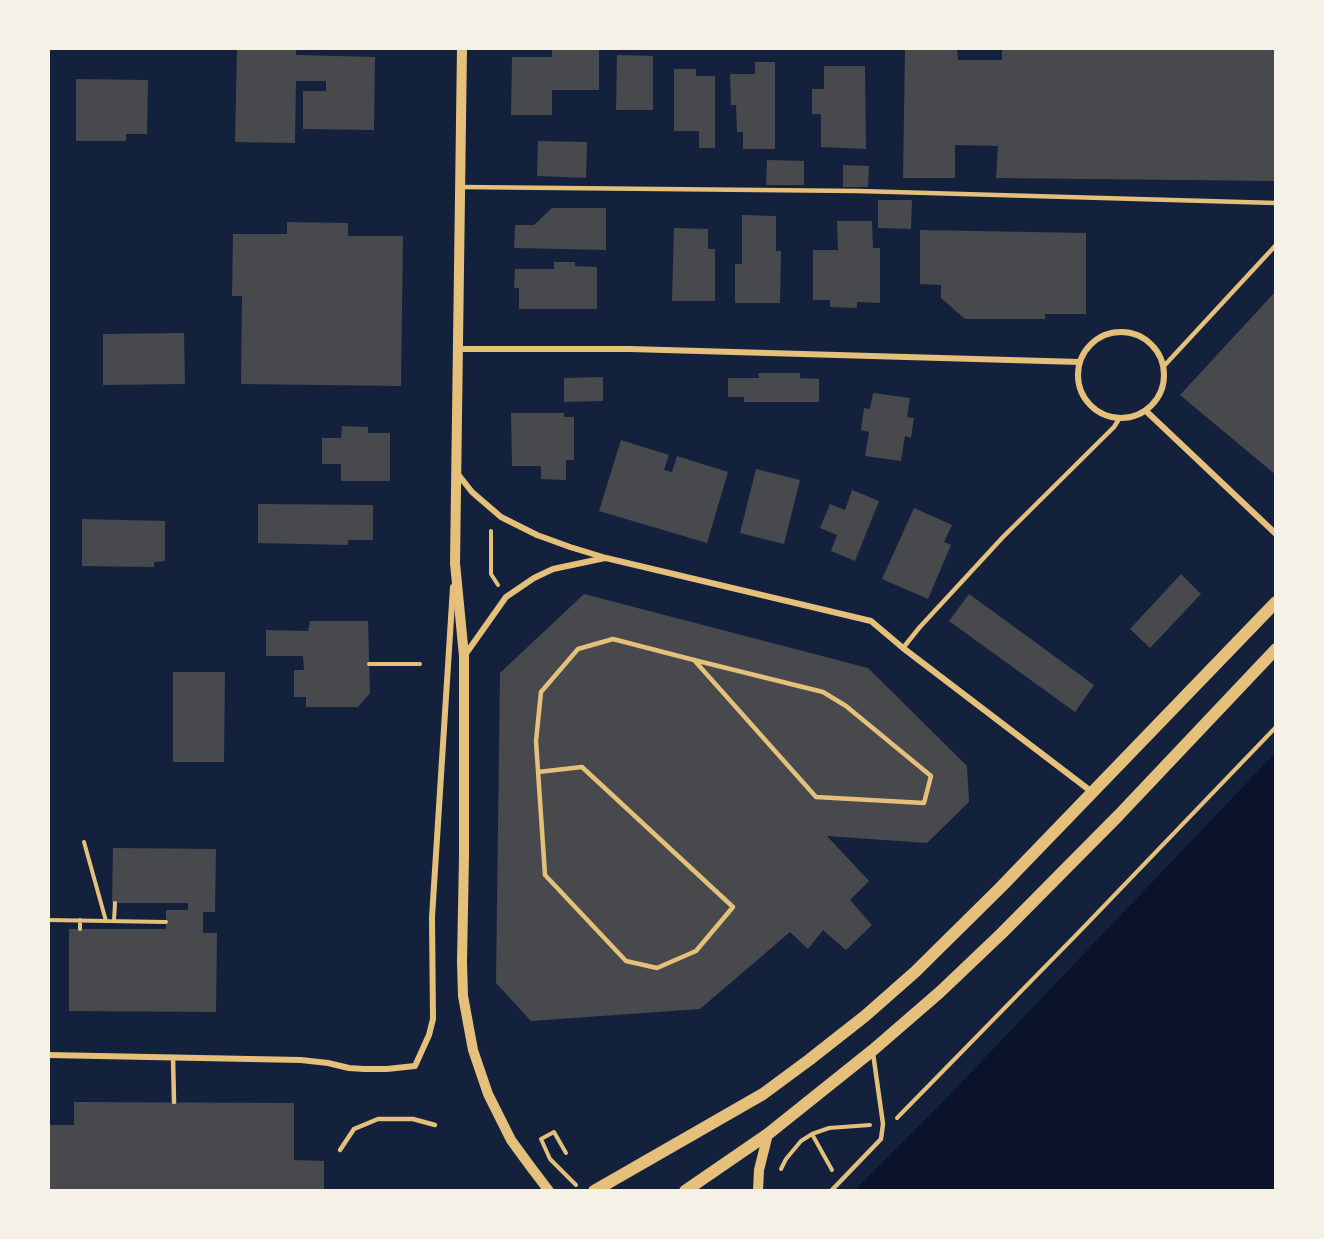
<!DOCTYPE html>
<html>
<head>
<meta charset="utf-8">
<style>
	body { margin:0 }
	#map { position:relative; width:1324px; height:1239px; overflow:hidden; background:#14213d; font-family:"PT Sans Narrow",sans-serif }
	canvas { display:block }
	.frame { position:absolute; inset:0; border:50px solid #f6f1e7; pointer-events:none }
</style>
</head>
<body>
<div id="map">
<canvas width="1324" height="1239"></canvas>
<div class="frame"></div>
</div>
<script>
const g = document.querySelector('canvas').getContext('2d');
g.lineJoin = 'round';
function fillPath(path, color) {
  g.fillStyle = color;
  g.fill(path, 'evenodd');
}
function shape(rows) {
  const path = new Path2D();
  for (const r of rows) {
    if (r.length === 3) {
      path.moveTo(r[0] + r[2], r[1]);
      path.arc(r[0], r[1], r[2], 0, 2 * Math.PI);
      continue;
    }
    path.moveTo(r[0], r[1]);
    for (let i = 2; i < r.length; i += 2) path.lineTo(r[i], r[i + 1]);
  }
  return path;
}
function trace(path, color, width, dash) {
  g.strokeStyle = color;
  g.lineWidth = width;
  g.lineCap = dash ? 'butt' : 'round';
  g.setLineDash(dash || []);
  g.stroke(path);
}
const water = shape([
	[1276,752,1276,1191,854,1191,938,1107]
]);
const building = shape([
	[237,48,296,48,296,55,375,57,374,130,303,129,303,91,326,91,326,81,296,81,295,143,235,142],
	[552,48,599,48,599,90,552,90,552,115,511,115,512,57,552,57],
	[905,48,957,48,958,60,1002,60,1002,48,1276,48,1276,181,996,178,998,146,955,145,955,178,903,178],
	[617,55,653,56,653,110,616,110],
	[755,62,775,62,775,149,743,149,743,132,737,132,736,105,731,105,730,74,755,74],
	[824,66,865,66,866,149,821,147,821,114,812,114,812,89,824,89],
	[674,69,696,69,696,76,715,76,715,148,699,148,699,131,674,131],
	[76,79,148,80,147,134,126,134,126,141,76,141],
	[538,141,587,142,586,178,537,176],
	[767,160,804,161,804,185,766,185],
	[843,165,869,166,868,187,843,187],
	[878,200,912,200,911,229,878,228],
	[552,208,606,208,606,250,514,248,515,225,534,225],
	[742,215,776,216,776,251,781,251,780,303,735,303,735,264,742,264],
	[837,221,872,221,873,248,880,248,880,303,857,302,857,308,830,307,830,300,813,300,813,250,838,250],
	[287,222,348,223,348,236,403,236,401,386,241,384,242,296,232,296,233,234,287,234],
	[674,228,708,229,708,249,715,249,715,301,672,301],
	[920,230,1086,233,1086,314,1045,314,1045,319,965,319,941,298,941,285,920,284],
	[554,262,575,262,575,266,597,267,597,309,519,309,519,288,514,288,515,269,554,269],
	[1276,291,1276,475,1180,395],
	[184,333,185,384,103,385,103,334],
	[758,373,800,373,800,378,819,379,819,402,744,402,744,397,728,397,728,378,759,378],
	[603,377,603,401,564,402,564,378],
	[873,393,910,398,907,417,914,418,911,438,905,436,901,461,865,456,869,432,861,430,864,408,870,409],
	[511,413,564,413,564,417,574,417,574,460,566,460,566,480,541,479,541,466,512,466],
	[342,426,368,427,368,433,390,433,390,481,341,481,341,464,322,464,322,438,341,438],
	[621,440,669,455,664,470,672,472,677,456,728,472,707,543,599,511],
	[756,469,800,480,784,544,740,533],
	[852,490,879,501,855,561,831,551,837,535,820,528,830,504,845,510],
	[258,504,373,505,373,540,348,540,348,545,258,543],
	[914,508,952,525,944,542,951,545,928,599,882,579],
	[82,519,165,521,165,561,154,562,154,567,82,566],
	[1181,574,1201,594,1150,648,1130,629],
	[584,594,868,668,967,766,969,802,927,843,827,836,869,881,850,900,872,925,846,950,823,930,808,949,790,932,700,1009,531,1021,496,983,500,673],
	[969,594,1094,685,1075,712,949,621],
	[310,621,368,621,370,693,358,707,306,707,306,697,294,697,294,670,304,670,303,656,266,656,266,630,308,631],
	[173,672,225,672,224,762,173,762],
	[113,848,216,849,215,912,203,912,203,933,217,933,216,1012,69,1011,69,929,166,929,166,910,188,910,188,903,112,903],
	[74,1102,294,1103,294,1160,324,1161,324,1191,50,1191,50,1125,74,1125]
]);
const path = shape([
	[491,531,491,574,498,585],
	[369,664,420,664],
	[84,842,106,921],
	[48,920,166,922],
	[80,920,80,929],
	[114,921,115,903],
	[897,1118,1080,931,1276,727],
	[812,1134,832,1170],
	[566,1153,554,1132,541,1139,550,1159,576,1185],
	[781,1169,786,1159,801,1141,812,1134,829,1128,870,1125]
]);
const service = shape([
	[460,187,858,191,1276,203],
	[1164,366,1276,245],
	[903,648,919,628,1003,537,1114,427,1119,419],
	[538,772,582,767,733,907,696,951,657,968,626,961,545,875,536,741,541,692,578,649,613,639,694,660,823,692,846,706,931,776,924,803,816,797,694,660],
	[173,1057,174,1102],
	[340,1150,354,1129,378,1119,413,1119,435,1125],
	[831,1191,881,1139,883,1124,873,1053]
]);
const minor = shape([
	[1121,375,43],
	[457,349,630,349,1079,362],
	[1146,411,1276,534],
	[457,473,472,492,501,517,537,535,570,547,606,558,871,621,903,648,1092,792],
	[465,655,506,597,534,578,553,569,605,558],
	[48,1055,301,1060,328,1063,349,1068,364,1069,387,1069,415,1066,429,1035,433,1019,432,917,453,587]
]);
const tertiary = shape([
	[462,48,455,563,464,656,464,856,462,962,463,996,473,1050,488,1094,511,1140,530,1166,549,1191],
	[758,1191,759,1170,768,1134]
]);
const secondary = shape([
	[594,1191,763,1094,809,1060,865,1016,915,972,1001,887,1276,602],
	[685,1191,768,1134,873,1050,940,992,1001,934,1118,816,1276,649]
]);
fillPath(water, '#0b132b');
fillPath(building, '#48494c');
trace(path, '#e5c07b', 4);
trace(service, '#e5c07b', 4.5);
trace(minor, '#e5c07b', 6);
trace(tertiary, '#e5c07b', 10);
trace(secondary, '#e5c07b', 12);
</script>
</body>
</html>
